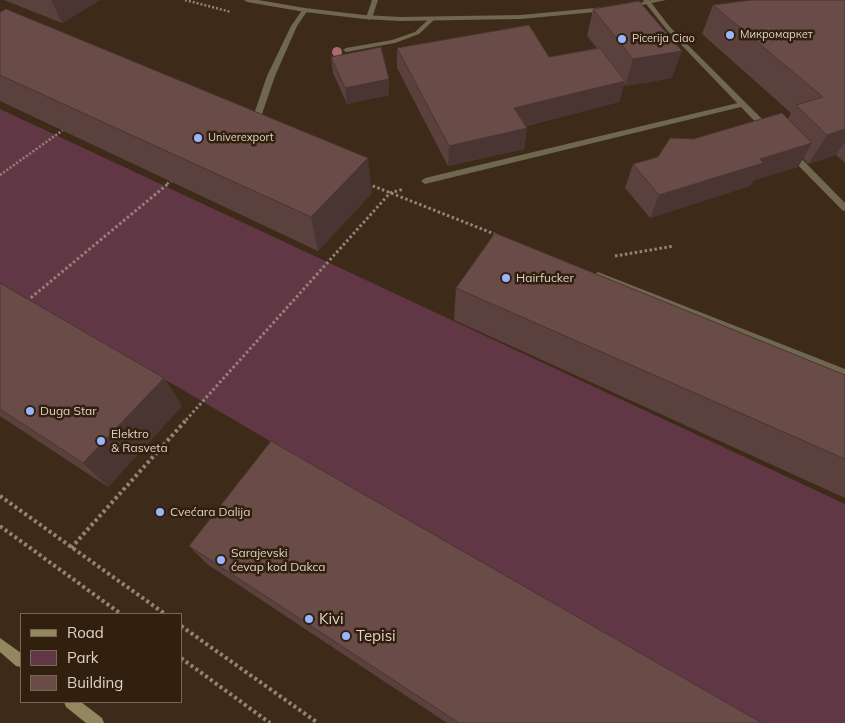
<!DOCTYPE html>
<html>
<head>
<meta charset="utf-8">
<style>
	body { margin:0 }
	#map { position:relative; width:845px; height:723px; overflow:hidden; background:#3d2a19; font-family:Mulish,sans-serif }
	canvas { display:block }
	.legend { position:absolute; left:20px; top:613px; width:162px; height:90px; box-sizing:border-box; background:#32200f; border:1px solid #776759; margin:0; padding:6px 9px; list-style:none; font-size:15px; color:#dfd2c8 }
	.legend li { display:flex; align-items:center; gap:10px; height:25px }
	.legend b { width:25px; border:1px solid #776759 }
</style>
</head>
<body>
<div id="map">
<canvas width="845" height="723"></canvas>
<ul class="legend">
<li><b style="height:6px;background:#938760"></b>Road</li>
<li><b style="height:14px;background:#623745"></b>Park</li>
<li><b style="height:14px;background:#694c47"></b>Building</li>
</ul>
</div>
<script>
const g = document.querySelector('canvas').getContext('2d');
g.lineJoin = 'round';
function fillPath(path, color) {
  g.fillStyle = color;
  g.fill(path, 'evenodd');
}
function shape(rows) {
  const path = new Path2D();
  for (const r of rows) {
    path.moveTo(r[0], r[1]);
    for (let i = 2; i < r.length; i += 2) path.lineTo(r[i], r[i + 1]);
  }
  return path;
}
function trace(path, color, width, dash) {
  g.strokeStyle = color;
  g.lineWidth = width;
  g.lineCap = dash ? 'butt' : 'round';
  g.setLineDash(dash || []);
  g.stroke(path);
}
function label(font, color, halo, rows, align = 'center') {
  g.font = font + ' Mulish,sans-serif';
  g.lineWidth = 5;
  g.setLineDash([]);
  g.textBaseline = 'middle';
  g.strokeStyle = halo;
  g.fillStyle = color;
  for (const [text, x, y, turn = 0] of rows) {
    g.save();
    g.translate(x, y);
    g.rotate((+turn || 0) * Math.PI / 180);
    g.textAlign = isNaN(turn) ? turn : align;
    if (halo) g.strokeText(text, 0, 0);
    g.fillText(text, 0, 0);
    g.restore();
  }
}
const green = shape([
	[0,109,845,504,845,723,752,723,0,283]
]);
const pathFar2 = shape([
	[185,0,231,12],
	[0,175,63,130],
	[167,184,171,181]
]);
const pathFar1 = shape([
	[368,184,497,235],
	[615,256,674,246],
	[27,301,169,183],
	[186,420,390,193,404,189]
]);
const path = shape([
	[0,496,165,614],
	[0,526,121,614],
	[71,548,187,419],
	[181,626,318,723],
	[181,658,270,723]
]);
const service = shape([
	[372,0,378,0,372,18,369,20,366,18,372,0],
	[303,9,308,10,297,26,275,76,261,117,260,119,254,119,253,117,267,76,291,26,303,9],
	[430,18,435,19,419,34,395,43,346,52,343,50,346,48,392,40,415,32,430,18],
	[742,102,745,102,745,106,425,184,421,181,425,178,742,102],
	[598,272,845,369,845,377,595,277,593,275,598,272]
]);
const minor = shape([
	[643,0,649,0,670,27,770,127,770,131,764,131,666,29,643,0],
	[791,150,794,151,845,203,845,211,842,210,788,155,788,151,791,150]
]);
const tertiary = shape([
	[244,0,258,0,305,8,364,15,400,17,521,15,606,7,609,9,606,11,521,19,400,21,364,19,305,12,247,2,244,0],
	[652,0,666,0,628,8,625,6,652,0]
]);
const secondary = shape([
	[0,638,21,653,21,667,16,666,0,652,0,638],
	[64,702,81,702,102,718,104,723,86,723,66,707,64,702]
]);
const trees = [
	[337,52]
];
const wall = shape([
	[4,0,100,0,62,23],
	[845,0,845,163,836,155,808,164,803,158,798,167,754,180,750,186,650,218,625,188,633,164,658,157,693,139,788,119,791,113,702,34,713,5],
	[593,9,672,78,625,86,624,84,619,102,526,126,527,128,524,149,448,166,397,68,397,48,549,57,597,48,587,36],
	[0,12,372,193,318,251,0,101],
	[331,57,389,95,347,104,333,73],
	[0,283,164,378,182,406,108,487,0,416],
	[456,288,845,375,845,498,454,320],
	[189,546,762,723,447,723,207,564]
]);
const shadedWall = shape([
	[51,0,100,0,62,23],
	[682,51,672,78,625,86,633,59],
	[389,79,389,95,347,104,345,88],
	[625,81,619,102,511,129,514,108],
	[527,128,524,149,448,166,449,146],
	[845,129,845,142,836,155,808,164,827,135],
	[812,143,798,167,754,180,750,186,650,218,659,195,760,159],
	[368,158,372,193,318,251,311,217],
	[164,378,182,406,108,487,83,463]
]);
const building = shape([
	[752,0,845,0,845,129,827,135,796,105,823,97,713,5,752,0],
	[639,1,682,51,633,59,593,9,639,1],
	[6,9,368,158,311,217,0,75,0,12,6,9],
	[529,25,549,57,600,48,625,81,514,108,527,128,449,146,397,48,529,25],
	[381,47,389,79,345,88,331,57,381,47],
	[782,113,812,143,760,159,763,163,659,195,633,164,658,157,670,138,693,139,782,113],
	[495,233,845,375,845,459,456,288,495,233],
	[0,283,164,378,83,463,0,409,0,283],
	[271,441,762,723,459,723,189,546,271,441]
]);
const markers = [
	[730,35,5,"#97b6fd"],
	[622,39,5,"#97b6fd"],
	[198,138,5,"#97b6fd"],
	[506,278,5,"#97b6fd"],
	[30,411,5,"#97b6fd"],
	[101,441,5,"#97b6fd"],
	[160,512,5,"#97b6fd"],
	[221,560,5,"#97b6fd"],
	[309,619,5,"#97b6fd"],
	[346,636,5,"#97b6fd"]
];
const farPoinames = [
	["Микромаркет",740,35],
	["Picerija Ciao",632,39],
	["Univerexport",208,138]
];
const poiNames = [
	["Hairfucker",516,278],
	["Duga Star",40,411],
	["Elektro",111,434],
	["& Rasveta",111,448],
	["Cvećara Dalija",170,512],
	["Sarajevski",231,553],
	["ćevap kod Dakca",231,567]
];
const nearPoinames = [
	["Kivi",319,619],
	["Tepisi",356,636]
];
fillPath(green, '#623745');
trace(pathFar2, '#948477', 2.5, [2, 2]);
trace(pathFar1, '#948477', 3, [2.5, 2.5]);
trace(path, '#948477', 4, [3, 3]);
fillPath(service, '#6f674f');
fillPath(minor, '#6f674f');
fillPath(tertiary, '#6f674f');
fillPath(secondary, '#938760');
g.fillStyle = '#a66b73';
for (const [x, y] of trees) {
  g.beginPath();
  g.arc(x, y, 5, 0, 2 * Math.PI);
  g.fill();
}
fillPath(wall, '#5a413d');
fillPath(shadedWall, '#4a3532');
fillPath(building, '#694c47');
trace(building, '#4a3532', 1);
for (const [x, y, r, color] of markers) {
  const dot = new Path2D();
  dot.arc(x, y, r, 0, 2 * Math.PI);
  g.fillStyle = color;
  g.fill(dot);
  trace(dot, '#32200f', 2);
}
label('11px', '#dfd2c8', '#32200f', farPoinames, 'left');
label('12px', '#dfd2c8', '#32200f', poiNames, 'left');
label('15px', '#dfd2c8', '#32200f', nearPoinames, 'left');
</script>
</body>
</html>
